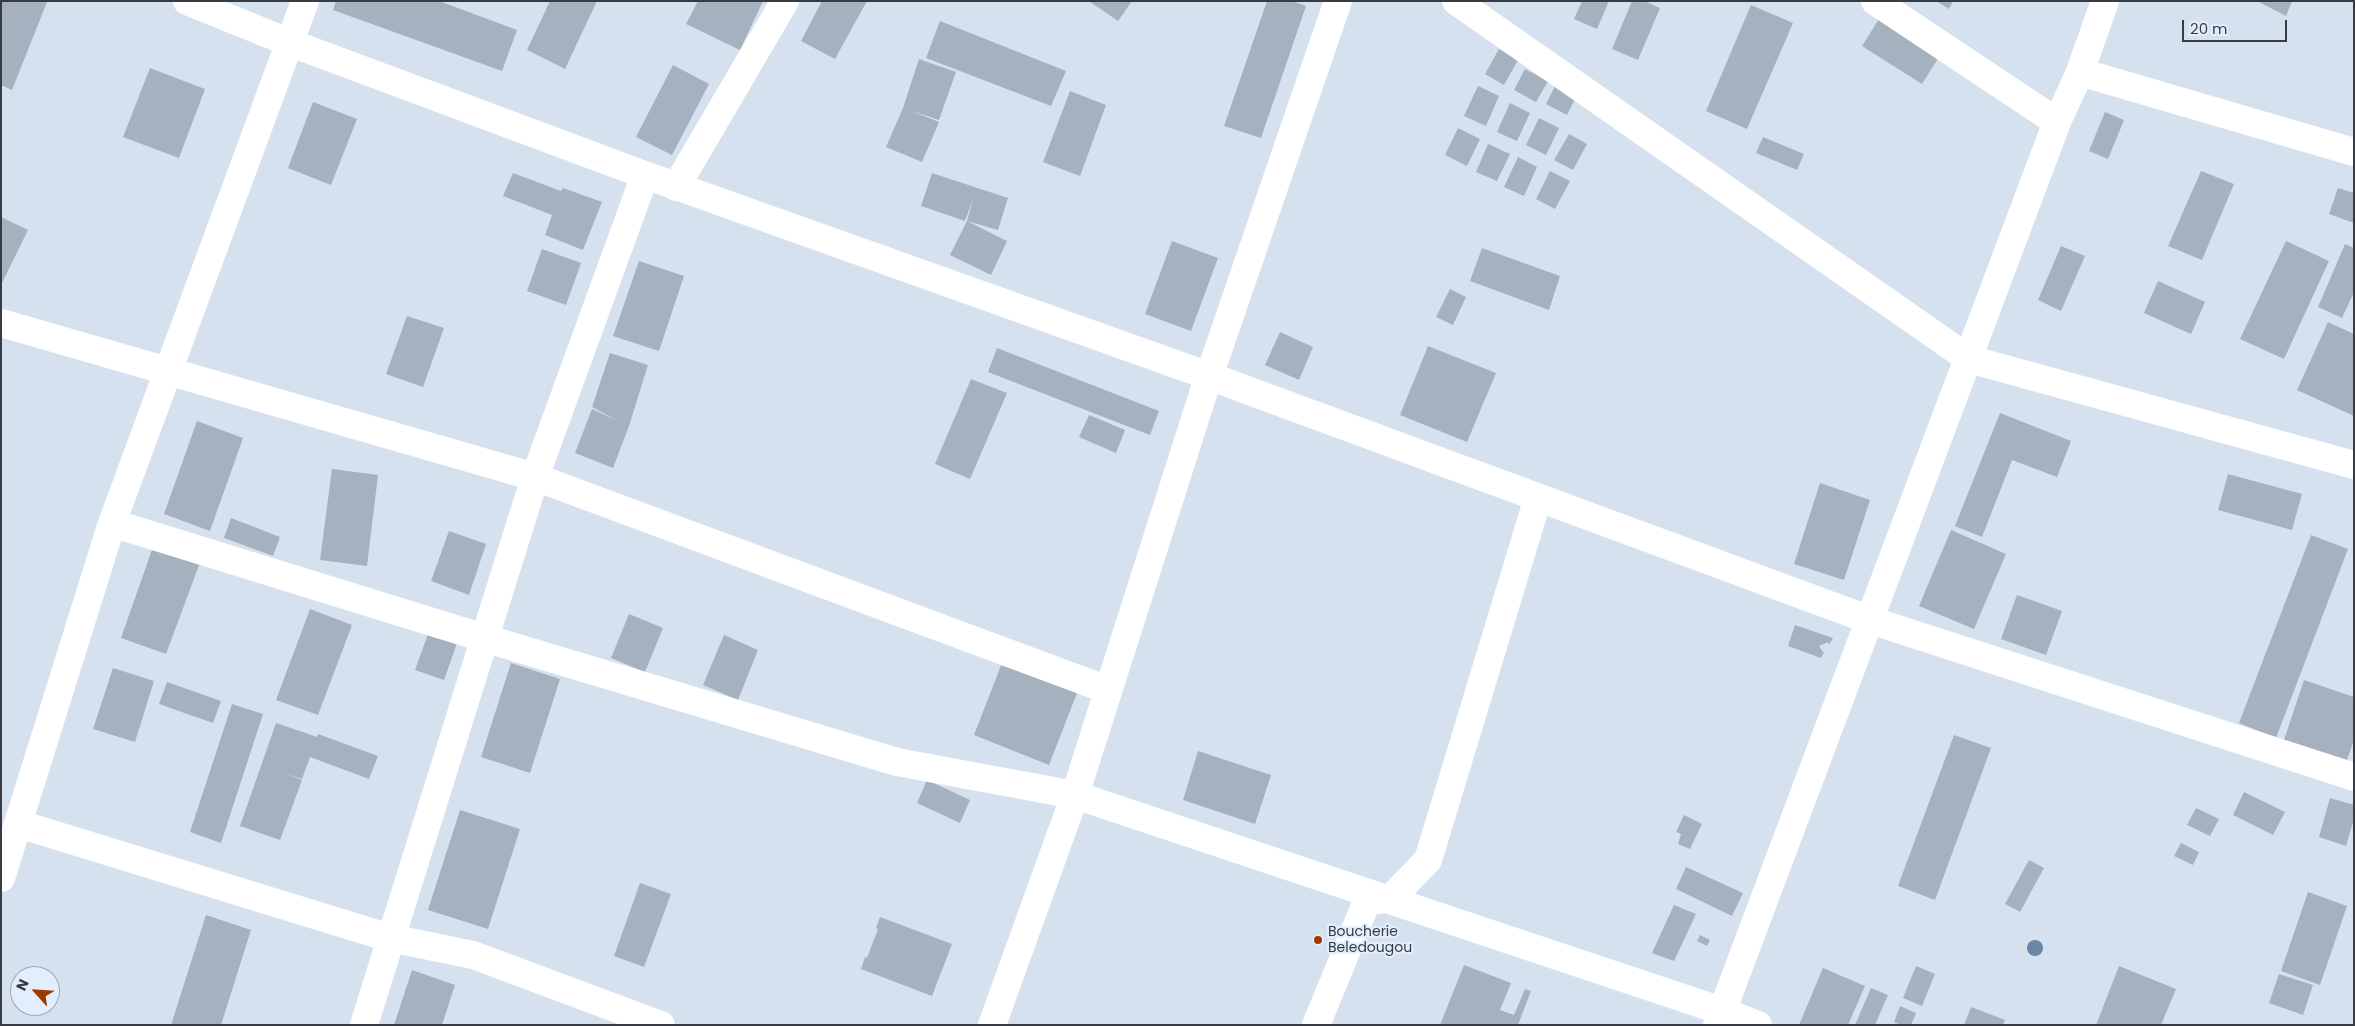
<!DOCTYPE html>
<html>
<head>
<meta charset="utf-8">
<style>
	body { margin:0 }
	#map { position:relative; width:2355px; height:1026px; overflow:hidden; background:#d5e1ef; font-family:Poppins,sans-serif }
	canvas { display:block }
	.frame { position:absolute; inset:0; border:2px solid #383c42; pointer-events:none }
	.north { position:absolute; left:10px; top:966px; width:50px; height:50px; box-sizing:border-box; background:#e2eefd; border:1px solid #9ea7b2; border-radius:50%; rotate:296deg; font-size:14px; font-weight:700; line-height:20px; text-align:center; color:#383c42 }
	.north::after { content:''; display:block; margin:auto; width:18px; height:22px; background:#9d3a00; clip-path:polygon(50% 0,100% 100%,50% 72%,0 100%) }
	.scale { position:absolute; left:2182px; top:20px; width:105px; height:22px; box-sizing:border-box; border:2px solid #383c42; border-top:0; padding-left:6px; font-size:15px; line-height:18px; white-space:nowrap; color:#383c42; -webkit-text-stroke:4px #e2eefd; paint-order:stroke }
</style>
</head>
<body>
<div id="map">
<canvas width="2355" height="1026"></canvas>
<div class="frame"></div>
<div class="north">N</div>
<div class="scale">20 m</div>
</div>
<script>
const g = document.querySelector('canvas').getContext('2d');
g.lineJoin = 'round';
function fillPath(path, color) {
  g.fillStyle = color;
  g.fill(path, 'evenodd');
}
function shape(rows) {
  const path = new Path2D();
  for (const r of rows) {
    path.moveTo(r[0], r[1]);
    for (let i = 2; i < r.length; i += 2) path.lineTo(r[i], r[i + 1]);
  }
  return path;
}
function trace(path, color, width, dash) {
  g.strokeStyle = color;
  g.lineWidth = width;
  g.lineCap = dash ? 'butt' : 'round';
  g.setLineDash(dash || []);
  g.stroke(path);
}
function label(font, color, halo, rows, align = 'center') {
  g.font = font + ' Poppins,sans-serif';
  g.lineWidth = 4.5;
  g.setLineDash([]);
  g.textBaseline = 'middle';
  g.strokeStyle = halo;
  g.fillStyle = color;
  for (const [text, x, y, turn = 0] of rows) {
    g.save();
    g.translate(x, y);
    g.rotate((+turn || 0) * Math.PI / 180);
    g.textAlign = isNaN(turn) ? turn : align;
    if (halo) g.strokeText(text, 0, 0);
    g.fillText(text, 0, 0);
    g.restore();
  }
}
const building = shape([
	[1,1,47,2,12,90,1,85],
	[336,1,439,1,517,30,502,71,333,10],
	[550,1,597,1,565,69,527,50],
	[698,1,763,1,740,50,686,24],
	[822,1,867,1,835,59,801,41],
	[1089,1,1132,1,1118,21],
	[1267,1,1292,1,1306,6,1261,138,1224,126],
	[1582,1,1609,1,1597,29,1574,19],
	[1632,1,1644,1,1660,8,1638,60,1612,49],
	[1936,1,1953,1,1949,9],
	[2257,1,2292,1,2286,16],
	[1751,5,1793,23,1747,129,1706,111],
	[1884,11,1944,49,1922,84,1862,46],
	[940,21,1066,71,1051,106,926,58],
	[1499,49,1518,60,1504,85,1485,74],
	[919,59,956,72,939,120,909,110,939,122,922,162,886,147,903,108],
	[673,65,709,84,672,155,636,137],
	[150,68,205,89,179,158,123,137],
	[1525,69,1548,81,1536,102,1514,90],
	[1556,84,1577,95,1567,115,1546,104],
	[1478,86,1499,96,1486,126,1464,116],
	[1070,91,1106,105,1080,176,1043,162],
	[313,102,357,119,331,185,288,168],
	[1510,103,1530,113,1517,141,1497,132],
	[2105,112,2124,120,2108,159,2089,151],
	[1539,118,1559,128,1546,155,1526,145],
	[1458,128,1480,139,1467,166,1445,155],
	[1569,134,1587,144,1573,170,1554,160],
	[1763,137,1804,154,1797,170,1756,153],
	[1488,144,1510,154,1497,181,1476,172],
	[1518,157,1537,167,1524,196,1504,187],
	[1550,171,1570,181,1555,209,1536,199],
	[2201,171,2234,184,2202,260,2168,246],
	[513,173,561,191,563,188,602,202,583,250,545,235,552,215,503,196],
	[932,173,1008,198,998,230,967,221,1007,241,991,275,950,255,967,221,974,196,965,221,921,206],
	[2338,188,2354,193,2354,223,2329,214],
	[1,217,28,230,1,285],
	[1172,241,1218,258,1191,331,1145,314],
	[2286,241,2329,261,2284,359,2240,339],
	[2345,244,2354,248,2354,292,2342,318,2318,307],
	[2061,246,2085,256,2061,311,2038,300],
	[1482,248,1560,276,1549,310,1470,281],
	[542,249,581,263,566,305,527,291],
	[639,261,684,276,659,351,613,336],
	[2158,281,2205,302,2191,334,2144,313],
	[1450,289,1466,297,1453,325,1436,317],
	[407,316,444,328,423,387,386,374],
	[2328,322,2354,334,2354,416,2297,390],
	[1280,332,1313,347,1299,380,1265,365],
	[1428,346,1496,373,1467,442,1400,415],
	[997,348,1159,411,1150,435,988,372],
	[610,353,648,365,629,426,613,468,575,453,592,409,618,421,592,407],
	[971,379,1007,393,970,479,935,464],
	[2000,413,2071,441,2057,477,2012,460,1982,537,1955,526],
	[1089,415,1125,430,1116,453,1079,437],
	[197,421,243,438,210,531,164,514],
	[332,469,378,475,367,566,320,560],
	[2228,474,2302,494,2292,530,2218,510],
	[1820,483,1870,500,1844,580,1794,564],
	[231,518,280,537,273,556,224,538],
	[1951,530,2006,554,1974,629,1919,606],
	[449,531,486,544,469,595,431,581],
	[2311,535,2348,549,2276,738,2239,723],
	[154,544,201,560,166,654,121,638],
	[2017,595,2062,611,2046,655,2001,639],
	[310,609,352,625,318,715,276,700],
	[629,614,663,628,645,672,611,658],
	[1795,625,1833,638,1829,645,1828,642,1819,646,1824,653,1821,658,1788,646],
	[428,634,457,643,444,680,415,670],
	[724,635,758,650,738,700,703,685],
	[511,663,560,679,530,773,481,757],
	[1002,663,1077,693,1049,765,974,735],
	[113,668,154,681,135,742,93,729],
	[2304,680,2354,697,2354,740,2343,771,2281,749],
	[167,682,221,701,213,723,159,704],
	[232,704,263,714,221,843,190,832],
	[276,723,317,737,318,734,378,756,369,779,310,757,302,779,284,773,302,780,280,840,240,826],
	[1954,735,1991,748,1935,900,1898,886],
	[1198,751,1271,775,1255,824,1183,800],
	[927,780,970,800,960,823,917,803],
	[2244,792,2285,812,2273,835,2233,815],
	[2330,798,2354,805,2354,819,2346,846,2319,837],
	[2196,808,2219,819,2210,836,2187,825],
	[460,810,520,829,488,929,428,910],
	[1684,815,1702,824,1690,849,1678,844,1681,834,1676,832],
	[2181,843,2199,852,2193,865,2174,856],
	[2029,860,2044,868,2020,912,2005,904],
	[1686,867,1743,893,1732,916,1676,889],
	[640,883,671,894,644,967,614,956],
	[2308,892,2347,906,2320,985,2281,971],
	[1674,905,1696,914,1674,961,1652,953],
	[206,915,251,930,221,1025,171,1025],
	[880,917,952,944,932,996,861,969,865,957,867,958,878,929,876,928],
	[1700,935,1710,940,1707,946,1697,941],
	[1464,965,1511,983,1500,1010,1514,1015,1525,989,1531,991,1518,1025,1440,1025],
	[1916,966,1935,974,1922,1006,1903,998],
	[2119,966,2176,989,2161,1025,2096,1025],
	[1823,968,1865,986,1848,1025,1799,1025],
	[412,970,455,985,442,1025,394,1025],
	[2279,974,2313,985,2303,1015,2269,1003],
	[1871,988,1888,995,1875,1025,1855,1025],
	[1900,1006,1916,1013,1911,1025,1901,1025,1894,1022],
	[1971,1007,2005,1020,2003,1025,1964,1025]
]);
const minor = shape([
	[187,1,288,42,645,175,1209,376,1870,620,2354,777],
	[1456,1,1969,359,2354,465],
	[1875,1,2057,122],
	[2080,72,2354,152],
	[676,187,785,1],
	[1,323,535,477,1108,690],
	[112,523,484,638,897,762,1075,795,1722,1011,1758,1025],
	[19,824,390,938,473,955,661,1025],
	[1,878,112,523,305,1],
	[364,1025,535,477,645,175],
	[992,1025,1075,795,1203,394,1338,1],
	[1316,1025,1367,901,1390,899,1428,860,1538,498],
	[1717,1025,2057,122,2080,72,2105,1]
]);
const trees = [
	[2035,948]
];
const markers = [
	[1318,940,5,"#9d3a00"]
];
const poiNames = [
	["Boucherie",1328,932],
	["Beledougou",1328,948]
];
fillPath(building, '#a6b1bf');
trace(minor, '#fff', 28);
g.fillStyle = '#6987a6';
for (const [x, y] of trees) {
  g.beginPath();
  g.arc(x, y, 8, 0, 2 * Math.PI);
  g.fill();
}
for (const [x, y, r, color] of markers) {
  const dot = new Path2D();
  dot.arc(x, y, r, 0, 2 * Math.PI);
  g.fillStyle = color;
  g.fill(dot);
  trace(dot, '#e2eefd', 2);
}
label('14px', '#383c42', '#e2eefd', poiNames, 'left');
</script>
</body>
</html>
